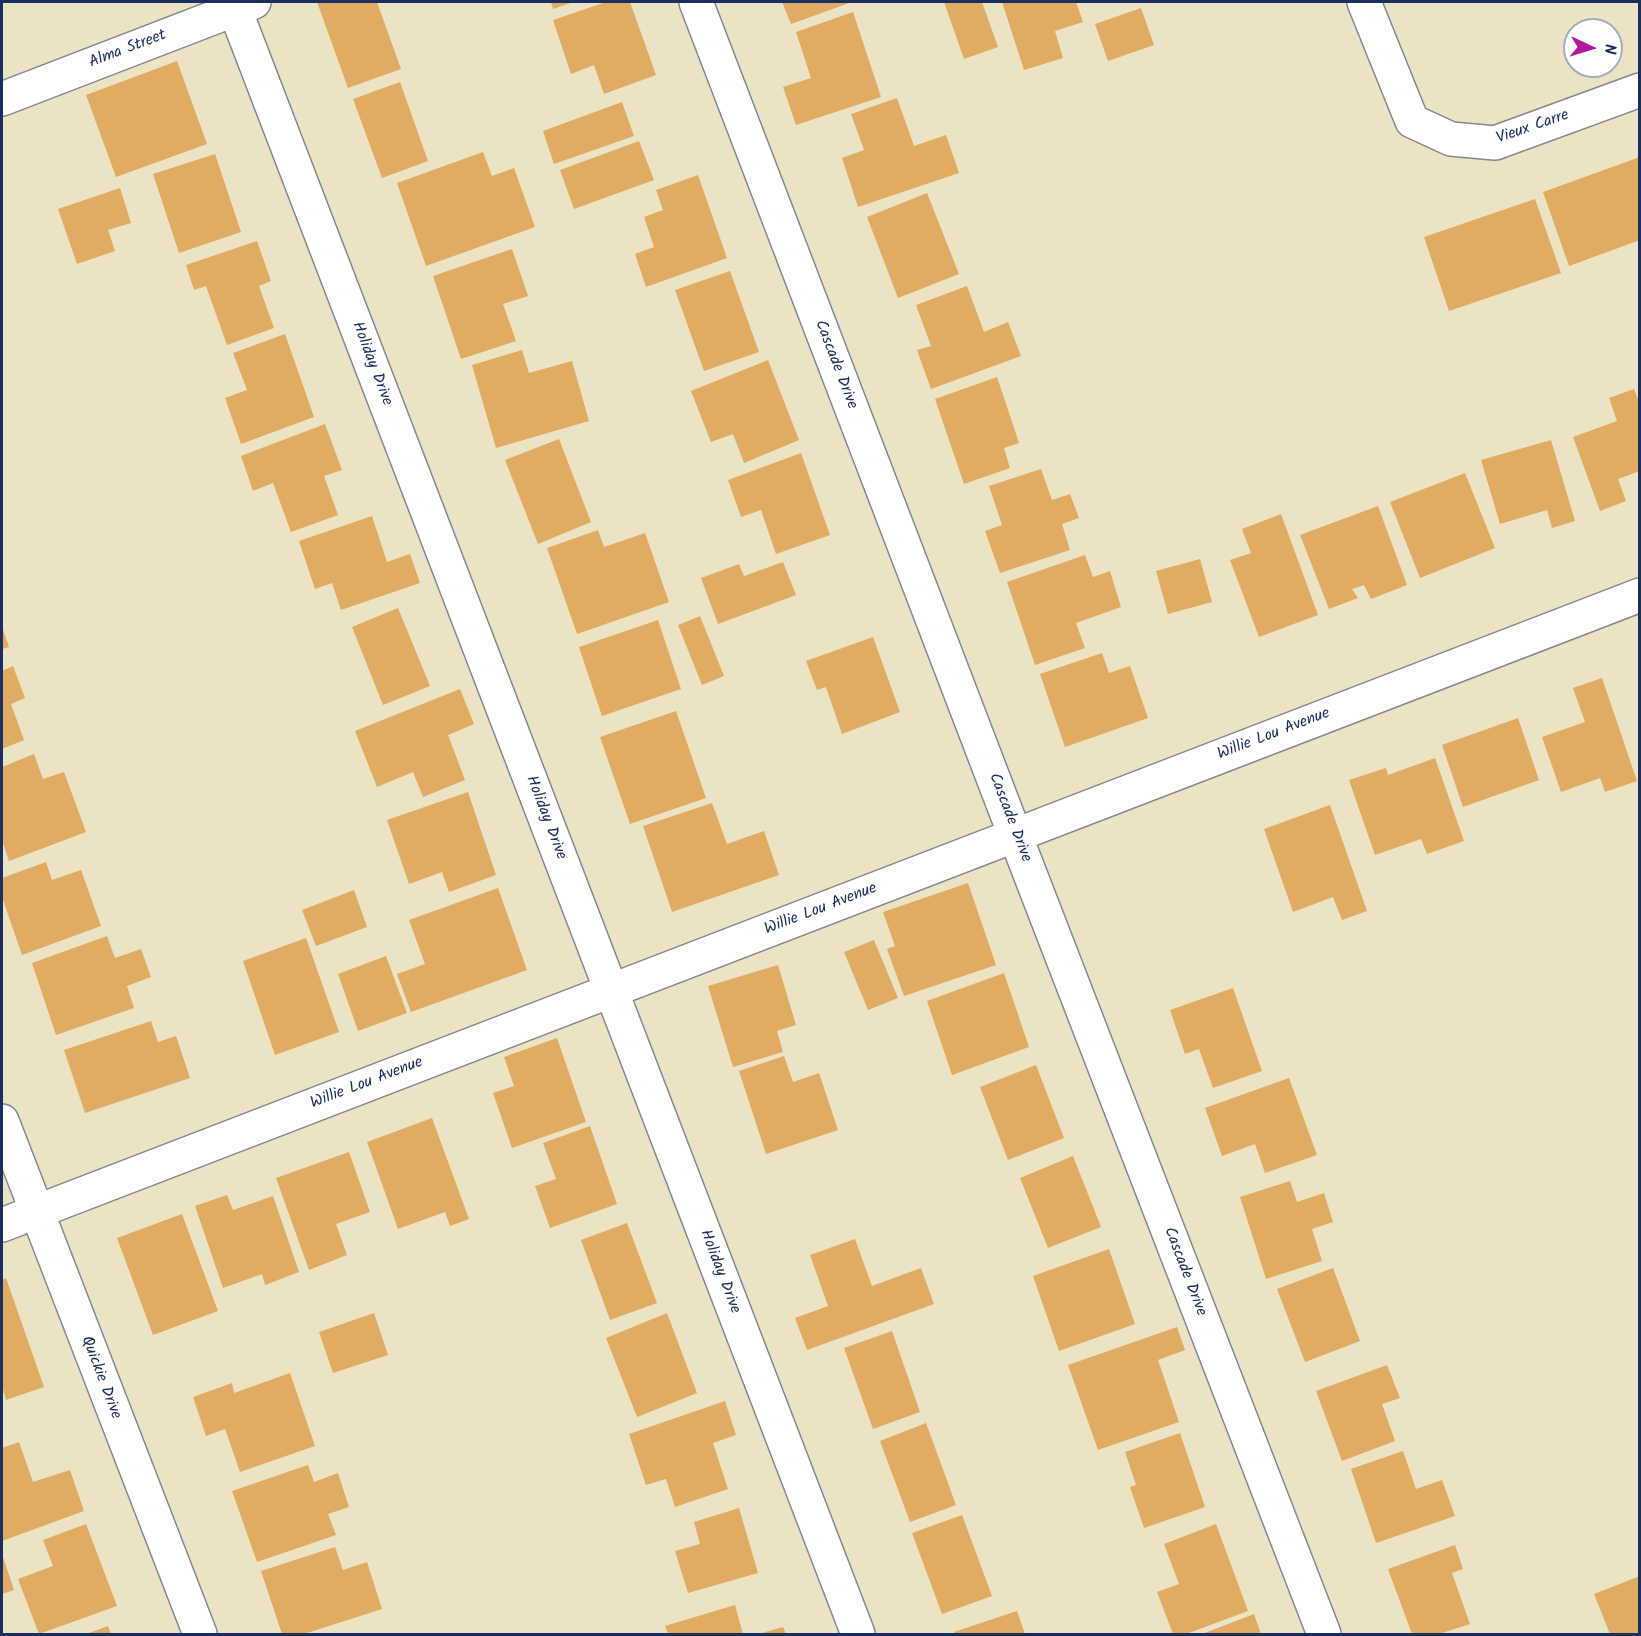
<!DOCTYPE html>
<html>
<head>
<meta charset="utf-8">
<style>
	body { margin:0 }
	#map { position:relative; width:1641px; height:1636px; overflow:hidden; background:#ece3c4; font-family:Kalam,sans-serif }
	canvas { display:block }
	.frame { position:absolute; inset:0; border:3px solid #1b2f5e; pointer-events:none }
	.north { position:absolute; left:1563px; top:18px; width:60px; height:60px; box-sizing:border-box; background:#fff; border:2px solid #a4acbf; border-radius:50%; rotate:94deg; font-size:16px; font-weight:700; line-height:24px; text-align:center; color:#1b2f5e }
	.north::after { content:''; display:block; margin:auto; width:21px; height:27px; background:#b5179e; clip-path:polygon(50% 0,100% 100%,50% 72%,0 100%) }
</style>
</head>
<body>
<div id="map">
<canvas width="1641" height="1636"></canvas>
<div class="frame"></div>
<div class="north">N</div>
</div>
<script>
const g = document.querySelector('canvas').getContext('2d');
g.lineJoin = 'round';
function fillPath(path, color) {
  g.fillStyle = color;
  g.fill(path, 'evenodd');
}
function shape(rows) {
  const path = new Path2D();
  for (const r of rows) {
    path.moveTo(r[0], r[1]);
    for (let i = 2; i < r.length; i += 2) path.lineTo(r[i], r[i + 1]);
  }
  return path;
}
function trace(path, color, width, dash) {
  g.strokeStyle = color;
  g.lineWidth = width;
  g.lineCap = dash ? 'butt' : 'round';
  g.setLineDash(dash || []);
  g.stroke(path);
}
function label(font, color, halo, rows, align = 'center') {
  g.font = font + ' Kalam,sans-serif';
  g.lineWidth = 4.5;
  g.setLineDash([]);
  g.textBaseline = 'middle';
  g.strokeStyle = halo;
  g.fillStyle = color;
  for (const [text, x, y, turn = 0] of rows) {
    g.save();
    g.translate(x, y);
    g.rotate((+turn || 0) * Math.PI / 180);
    g.textAlign = isNaN(turn) ? turn : align;
    if (halo) g.strokeText(text, 0, 0);
    g.fillText(text, 0, 0);
    g.restore();
  }
}
const building = shape([
	[317,2,377,2,401,69,348,88],
	[551,2,573,2,553,9],
	[606,2,630,2,656,75,604,94,594,65,571,74,553,20],
	[782,2,852,2,791,24],
	[944,2,982,2,998,47,964,59],
	[1002,2,1076,2,1083,22,1055,31,1063,58,1024,70],
	[1141,8,1154,45,1108,61,1095,24],
	[853,12,881,97,796,125,783,87,811,78,796,32],
	[177,61,207,144,116,177,86,95],
	[400,82,428,161,382,178,353,99],
	[897,98,914,146,946,135,959,173,858,207,842,158,864,150,851,114],
	[622,102,634,136,554,164,543,131],
	[639,141,654,180,574,209,560,170],
	[483,152,492,176,514,168,535,227,426,266,397,183],
	[215,154,241,232,179,253,153,174],
	[1640,157,1640,240,1569,266,1543,192],
	[698,175,727,258,646,287,635,254,654,247,644,217,663,210,656,190],
	[120,188,131,223,108,230,115,251,77,264,58,209],
	[927,193,959,274,898,298,867,217],
	[1535,199,1561,273,1449,311,1424,237],
	[257,241,271,281,259,286,274,328,227,345,206,286,194,290,186,265],
	[512,249,528,296,503,304,516,341,461,359,433,276],
	[730,271,759,352,704,371,675,290],
	[967,286,984,332,1008,322,1021,356,931,389,917,350,931,346,916,305],
	[285,334,314,417,241,444,225,398,247,390,233,353],
	[522,350,529,373,572,361,589,421,496,448,472,365],
	[768,360,799,440,744,463,733,434,711,442,691,391],
	[997,377,1019,443,1004,448,1010,468,964,484,935,399],
	[1634,389,1640,404,1640,471,1618,479,1626,501,1600,511,1573,437,1617,421,1609,398],
	[325,424,342,470,324,476,338,515,291,532,273,483,253,491,241,456],
	[559,439,591,522,538,544,505,460],
	[1551,440,1575,521,1552,528,1547,510,1500,524,1481,460],
	[801,453,830,535,776,554,761,510,741,517,728,480],
	[1041,469,1052,500,1070,494,1079,518,1062,524,1070,550,1000,573,985,531,1002,525,989,486],
	[1465,473,1495,548,1420,578,1390,502],
	[1378,506,1407,585,1371,599,1364,585,1352,589,1358,598,1329,609,1300,535],
	[1281,514,1318,615,1259,637,1230,560,1251,553,1242,529],
	[372,516,387,562,410,554,420,583,341,610,332,583,315,589,299,541],
	[598,530,604,547,645,533,669,602,577,634,547,548],
	[1085,555,1093,577,1110,571,1121,607,1076,623,1085,648,1035,665,1007,582],
	[1200,559,1212,602,1168,614,1156,571],
	[783,562,796,595,718,624,701,578,739,564,744,576],
	[398,608,430,686,383,705,352,627],
	[700,616,724,676,702,685,678,625],
	[658,620,681,689,602,716,579,647],
	[2,627,9,647,2,649],
	[873,637,900,712,842,734,826,687,817,690,806,661],
	[1102,653,1109,673,1130,666,1148,718,1065,747,1040,674],
	[13,666,25,698,11,704,24,740,2,749,2,671],
	[1602,678,1637,781,1605,792,1600,778,1561,792,1542,737,1585,722,1573,688],
	[460,689,474,724,448,735,465,780,423,797,413,772,377,787,355,731],
	[676,711,706,798,630,824,600,737],
	[1518,718,1539,780,1463,807,1442,745],
	[34,754,43,779,64,772,86,832,9,861,2,840,2,767],
	[1435,758,1464,841,1427,854,1421,839,1375,855,1349,780,1386,768,1388,775],
	[468,792,496,875,449,892,442,872,409,884,387,820],
	[712,803,727,844,764,831,779,875,672,912,643,826],
	[1330,805,1367,911,1342,920,1333,897,1293,912,1264,829],
	[46,862,52,880,81,870,101,926,22,955,2,897,2,878],
	[968,883,996,965,904,996,887,949,895,946,883,912],
	[498,888,527,970,411,1012,397,974,425,964,409,920],
	[354,890,367,927,316,946,302,910],
	[107,936,115,958,141,949,151,977,127,986,134,1008,56,1035,32,963],
	[306,938,339,1032,275,1055,243,961],
	[874,940,898,998,868,1010,844,952],
	[386,956,407,1013,358,1031,338,974],
	[778,965,796,1025,777,1031,783,1052,733,1067,708,986],
	[1004,973,1029,1047,952,1075,927,1001],
	[1233,988,1262,1071,1213,1088,1199,1049,1185,1054,1170,1010],
	[151,1021,158,1042,176,1036,190,1078,85,1113,64,1050],
	[557,1038,586,1122,512,1148,493,1093,514,1086,504,1057],
	[784,1056,793,1082,819,1073,838,1130,766,1154,739,1071],
	[1036,1065,1064,1138,1008,1160,980,1087],
	[1289,1078,1317,1155,1265,1173,1255,1144,1222,1156,1205,1108],
	[432,1118,469,1219,450,1226,445,1212,398,1229,367,1142],
	[590,1126,617,1204,550,1228,535,1186,556,1179,543,1143],
	[349,1152,370,1212,336,1224,347,1255,309,1270,276,1178],
	[1073,1156,1101,1227,1048,1248,1020,1178],
	[1290,1181,1297,1202,1324,1193,1333,1222,1312,1229,1322,1261,1266,1279,1240,1197],
	[227,1195,233,1210,273,1196,299,1272,265,1285,262,1274,223,1288,195,1206],
	[182,1214,218,1311,153,1335,117,1238],
	[627,1223,657,1303,610,1320,581,1240],
	[855,1239,872,1286,921,1268,934,1304,807,1350,795,1318,828,1306,810,1255],
	[1109,1249,1135,1324,1059,1351,1033,1276],
	[1333,1268,1360,1341,1305,1362,1277,1289],
	[6,1278,44,1387,6,1400,2,1386,2,1280],
	[374,1313,388,1355,333,1373,319,1332],
	[667,1313,697,1393,637,1417,606,1338],
	[1177,1327,1185,1350,1158,1360,1179,1422,1098,1450,1068,1365],
	[892,1331,920,1412,873,1429,844,1348],
	[1387,1365,1400,1398,1382,1404,1395,1441,1342,1461,1316,1391],
	[290,1373,315,1446,240,1472,225,1429,206,1436,193,1397,232,1383,234,1393],
	[725,1401,736,1435,713,1443,728,1489,675,1507,666,1479,646,1485,629,1434],
	[926,1423,956,1505,910,1522,880,1441],
	[1180,1433,1205,1507,1144,1528,1130,1487,1136,1485,1125,1452],
	[19,1442,33,1482,70,1470,84,1511,2,1541,2,1448],
	[1403,1451,1416,1489,1442,1480,1455,1516,1376,1543,1351,1469],
	[308,1465,314,1482,338,1473,349,1507,328,1514,336,1535,257,1562,232,1491],
	[739,1508,758,1573,688,1593,675,1551,700,1544,694,1522],
	[962,1515,992,1596,942,1614,912,1533],
	[86,1524,117,1606,39,1634,18,1579,53,1566,43,1540],
	[1216,1524,1248,1611,1186,1634,1173,1634,1157,1592,1179,1584,1164,1544],
	[1455,1545,1463,1569,1452,1573,1470,1624,1439,1634,1412,1634,1388,1569],
	[335,1547,343,1570,367,1562,382,1609,304,1634,282,1634,261,1571],
	[2,1554,14,1590,2,1594],
	[1640,1576,1640,1633,1636,1634,1610,1634,1594,1594],
	[735,1605,743,1634,668,1634,665,1626],
	[1017,1611,1025,1634,955,1634,954,1632],
	[1254,1614,1261,1634,1202,1634],
	[108,1626,111,1634,86,1634],
	[783,1627,786,1634,758,1634]
]);
const minor = shape([
	[232,2,858,1634],
	[696,2,1015,835,1324,1634],
	[1364,2,1412,121,1451,139,1495,143,1640,90],
	[2,99,254,2],
	[2,1121,200,1634],
	[2,1225,1640,595]
]);
const streetNames = [
	["Alma Street",128,50,-21],
	["Vieux Carre",1533,128,-19],
	["Holiday Drive",371,364,69],
	["Cascade Drive",835,365,69],
	["Willie Lou Avenue",1274,735,-21],
	["Holiday Drive",545,818,69],
	["Cascade Drive",1009,818,69],
	["Willie Lou Avenue",821,910,-21],
	["Willie Lou Avenue",367,1084,-21],
	["Holiday Drive",719,1272,69],
	["Cascade Drive",1184,1272,69],
	["Quickie Drive",100,1378,69]
];
fillPath(building, '#e0ab63');
trace(minor, '#848991', 36);
trace(minor, '#fff', 33);
label('16px', '#1b2f5e', '#fff', streetNames);
</script>
</body>
</html>
